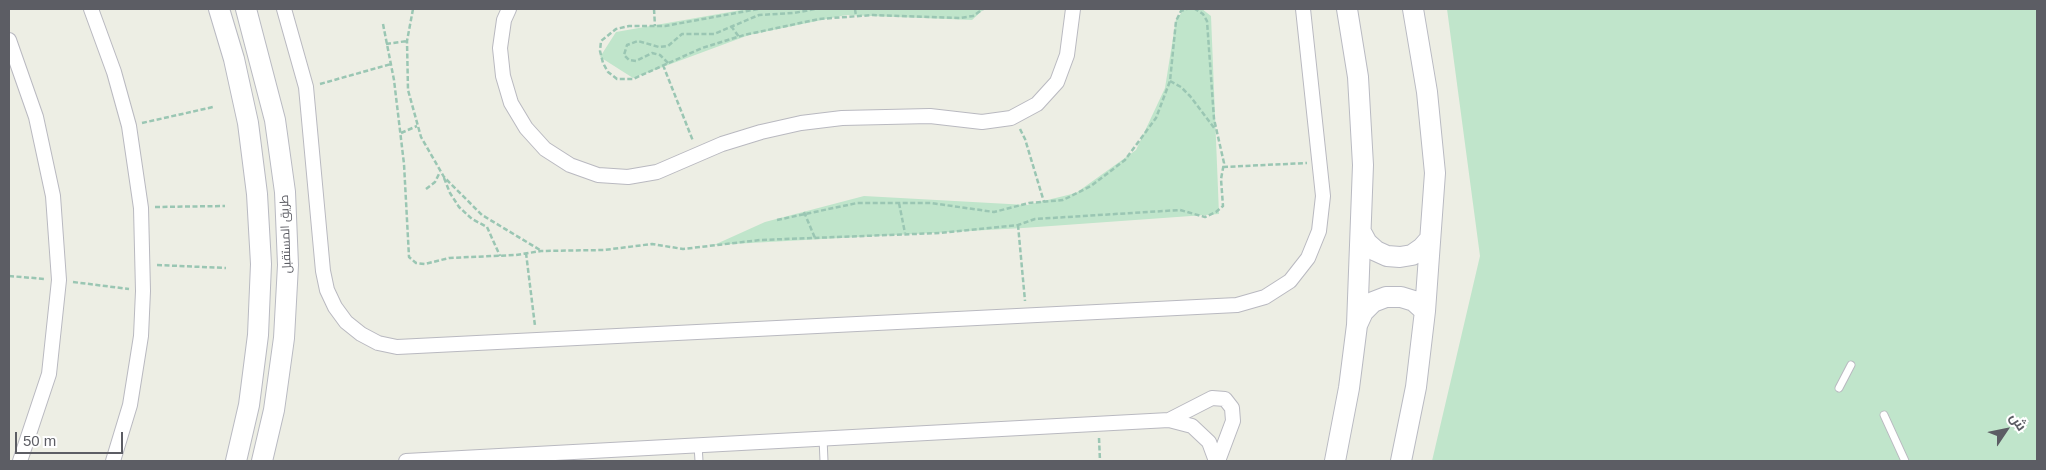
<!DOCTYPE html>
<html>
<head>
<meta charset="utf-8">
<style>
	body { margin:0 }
	#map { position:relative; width:2046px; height:470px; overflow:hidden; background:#edeee4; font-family:Helvetica,Cairo,sans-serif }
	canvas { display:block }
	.frame { position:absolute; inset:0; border:10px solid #5c5d64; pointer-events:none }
	.north { position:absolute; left:1981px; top:405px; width:50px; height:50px; -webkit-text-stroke:4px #fff; paint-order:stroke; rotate:56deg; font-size:14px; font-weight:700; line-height:20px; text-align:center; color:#5c5d64 }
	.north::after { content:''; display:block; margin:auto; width:18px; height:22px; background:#5c5d64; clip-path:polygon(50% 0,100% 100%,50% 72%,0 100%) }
	.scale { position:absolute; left:15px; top:432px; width:108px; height:22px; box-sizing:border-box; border:2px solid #5c5d64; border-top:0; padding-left:6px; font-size:15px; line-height:18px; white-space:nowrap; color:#5c5d64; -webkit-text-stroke:4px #fff; paint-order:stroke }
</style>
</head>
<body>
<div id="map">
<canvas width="2046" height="470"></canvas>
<div class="frame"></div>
<div class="north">ش</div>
<div class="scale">50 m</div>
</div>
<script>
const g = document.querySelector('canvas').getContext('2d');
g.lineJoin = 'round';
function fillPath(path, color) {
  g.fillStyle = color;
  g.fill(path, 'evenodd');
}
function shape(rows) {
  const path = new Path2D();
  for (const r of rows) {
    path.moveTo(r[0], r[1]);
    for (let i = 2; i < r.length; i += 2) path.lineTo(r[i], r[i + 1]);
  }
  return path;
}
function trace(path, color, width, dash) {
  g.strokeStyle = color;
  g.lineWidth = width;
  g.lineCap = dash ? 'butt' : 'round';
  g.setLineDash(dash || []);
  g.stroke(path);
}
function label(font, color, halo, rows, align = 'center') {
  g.font = font + ' Helvetica,Cairo,sans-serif';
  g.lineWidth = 4;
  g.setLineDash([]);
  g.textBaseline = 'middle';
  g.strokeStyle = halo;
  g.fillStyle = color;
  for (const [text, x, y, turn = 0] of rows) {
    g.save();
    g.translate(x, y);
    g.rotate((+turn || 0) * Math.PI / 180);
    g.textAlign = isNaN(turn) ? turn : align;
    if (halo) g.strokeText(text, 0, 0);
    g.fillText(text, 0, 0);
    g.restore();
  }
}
const green = shape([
	[747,9,984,9,972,20,846,15,749,35,633,78,600,57,616,32],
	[1185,9,1202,9,1211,16,1219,214,1023,228,714,245,765,222,864,196,1027,205,1076,193,1136,150,1165,88,1176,19],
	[1447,9,2037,9,2037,461,1432,461,1480,256]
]);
const path = shape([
	[413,9,407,41,408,90,421,137,444,177,482,215,540,250],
	[654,9,655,26],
	[758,9,665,26,629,26,616,29,601,41,600,51,603,63,608,72,617,79,633,79,702,48,744,35,819,19,873,15,960,18,973,16,983,9],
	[855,9,856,16],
	[383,24,394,80,404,164,409,257,416,263,425,264,449,258,516,255,541,251,604,250,652,244,683,249,760,240,940,233,1018,225,1035,219,1180,210,1205,217,1216,212,1223,206,1221,179,1224,163,1214,119,1207,21,1203,14,1195,9],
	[731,26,739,37],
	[386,44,407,41],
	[668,63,660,55,652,53,636,61,629,60,624,55,627,45,638,41,659,47,668,46,682,34,714,34,759,15,794,13,815,9],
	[663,65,693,141],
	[1170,81,1181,87,1190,96,1215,129],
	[320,84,391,64],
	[142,123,213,107],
	[1020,129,1025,139,1044,202],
	[401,133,417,126],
	[1223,167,1307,163],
	[444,178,450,193,459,207,472,219,487,227,500,256],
	[426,189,435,182,440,172],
	[899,203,905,233],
	[155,207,225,206],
	[804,212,815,238],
	[777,220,857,203,931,203,994,212,1029,203,1063,200,1091,186,1125,160,1156,118,1170,81,1176,21,1181,11,1187,9],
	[1018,225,1025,301],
	[526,253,535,326],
	[157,265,226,268],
	[9,276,45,279],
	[73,282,129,289],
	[1099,438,1100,461]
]);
const lane = shape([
	[1839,388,1851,365],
	[1884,415,1905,461],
	[823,438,824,461],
	[698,445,699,461]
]);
const street = shape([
	[91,9,114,72,129,126,141,208,143,291,141,336,130,405,113,461],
	[284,9,306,87,323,271,327,290,335,307,346,322,361,334,378,343,397,347,1237,305,1265,297,1290,281,1308,258,1319,231,1323,196,1303,9],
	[509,9,504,20,500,48,503,76,511,103,526,128,545,149,570,165,598,175,628,177,657,172,722,144,761,132,801,123,842,118,930,116,982,122,1011,118,1037,104,1057,82,1067,55,1073,9],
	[9,40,36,117,53,196,59,280,49,374,20,461],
	[1169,420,1212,398,1225,399,1232,408,1233,421,1218,461],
	[406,461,1169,420,1192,426,1209,442,1216,461]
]);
const secondary = shape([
	[219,9,234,59,248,123,257,194,261,264,258,335,249,405,236,461],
	[246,9,275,120,285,192,288,265,284,338,274,410,262,461],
	[1361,232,1367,243,1376,251,1387,256,1400,257,1412,255,1422,248,1430,239],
	[1357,325,1363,312,1373,302,1386,297,1401,297,1414,301,1425,311],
	[1335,461,1349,388,1357,325,1363,165,1358,77,1347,9],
	[1401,461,1416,387,1425,311,1435,173,1427,92,1413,9]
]);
const streetNames = [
	["طريق المستقبل",286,234,-92]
];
fillPath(green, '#c0e5cb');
trace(lane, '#b9b9c0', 9);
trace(street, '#b9b9c0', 16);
trace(secondary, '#b9bac2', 22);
trace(path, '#9ac6b3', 2.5, [5, 2.5]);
trace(lane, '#fff', 7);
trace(street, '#fff', 14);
trace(secondary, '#fff', 20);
label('12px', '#5c5d64', '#fff', streetNames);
</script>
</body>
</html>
